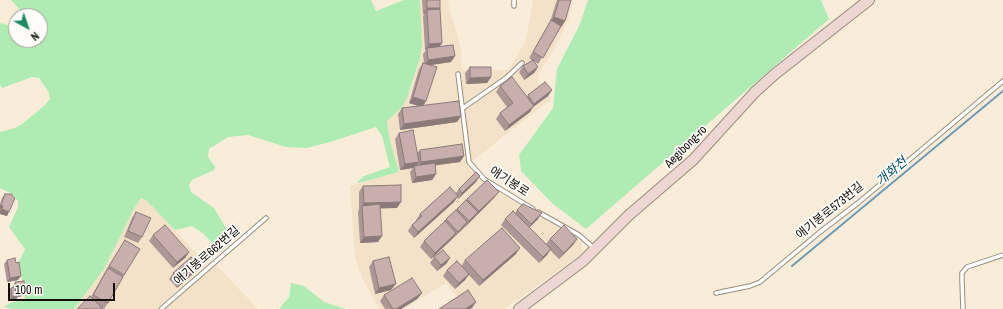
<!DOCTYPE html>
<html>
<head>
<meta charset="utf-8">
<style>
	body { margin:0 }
	#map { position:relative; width:1003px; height:309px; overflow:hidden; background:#f9edd9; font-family:"Archivo Narrow",sans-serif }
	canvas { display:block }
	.north { position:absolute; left:8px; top:8px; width:40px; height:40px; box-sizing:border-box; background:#fefcf8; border:1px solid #a09d98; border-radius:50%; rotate:140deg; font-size:11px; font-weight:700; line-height:16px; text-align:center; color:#120e07 }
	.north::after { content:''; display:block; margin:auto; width:14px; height:18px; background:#1f8a67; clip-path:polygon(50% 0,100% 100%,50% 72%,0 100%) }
	.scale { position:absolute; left:8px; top:283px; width:107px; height:18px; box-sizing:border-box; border:2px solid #120e07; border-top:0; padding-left:5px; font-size:12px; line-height:14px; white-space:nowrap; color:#120e07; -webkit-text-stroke:3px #fefcf8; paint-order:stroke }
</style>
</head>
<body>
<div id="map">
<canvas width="1003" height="309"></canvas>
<div class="north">N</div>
<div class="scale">100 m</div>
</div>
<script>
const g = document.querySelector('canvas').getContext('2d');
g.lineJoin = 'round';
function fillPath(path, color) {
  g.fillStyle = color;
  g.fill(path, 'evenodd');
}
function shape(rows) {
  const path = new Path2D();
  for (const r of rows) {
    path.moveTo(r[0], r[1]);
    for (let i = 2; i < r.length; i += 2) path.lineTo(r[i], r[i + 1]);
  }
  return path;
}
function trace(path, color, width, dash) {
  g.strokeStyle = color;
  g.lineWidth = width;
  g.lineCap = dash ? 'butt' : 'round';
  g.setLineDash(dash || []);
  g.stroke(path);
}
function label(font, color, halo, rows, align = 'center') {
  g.font = font + ' "Archivo Narrow","Noto Sans KR",sans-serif';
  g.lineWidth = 3.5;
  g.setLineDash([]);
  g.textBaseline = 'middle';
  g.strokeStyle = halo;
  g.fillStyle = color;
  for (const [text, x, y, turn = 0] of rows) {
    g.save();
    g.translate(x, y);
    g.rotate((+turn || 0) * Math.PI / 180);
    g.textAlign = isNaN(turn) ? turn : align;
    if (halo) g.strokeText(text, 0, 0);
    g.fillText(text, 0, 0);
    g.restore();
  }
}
const built = shape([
	[420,0,447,0,461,49,462,70,509,70,526,40,533,0,573,0,568,21,560,38,538,76,539,82,551,98,550,100,467,165,485,184,582,242,582,252,579,256,504,309,439,309,457,297,446,283,404,309,379,309,362,278,355,257,350,186,399,172,390,141,387,121,398,111,412,86,420,58,422,45],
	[141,198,146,200,207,264,156,309,74,309,104,269,135,207],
	[216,265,258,309,164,309,173,301]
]);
const green = shape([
	[11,0,371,0,376,11,404,0,420,0,422,45,420,58,407,98,402,107,387,121,390,141,399,172,359,183,357,182,364,176,390,167,382,136,376,127,330,142,307,148,286,147,248,135,228,137,209,149,208,157,215,167,214,170,192,180,189,185,191,192,214,208,233,240,220,252,204,234,192,226,175,230,146,200,141,198,135,207,104,269,74,309,13,309,4,307,10,303,25,299,19,262,25,249,9,227,18,207,18,201,12,194,0,188,0,132,15,128,22,124,44,106,50,99,48,91,39,78,32,77,2,88,0,84,0,23,16,27,16,40,40,40,40,16,25,16],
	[588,0,821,0,829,19,586,229,553,204,521,171,519,155,553,108,557,69,580,24],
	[291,283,304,286,324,302,346,309,279,309,289,297]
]);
const stream = shape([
	[792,266,1003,91]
]);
const service = shape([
	[514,6,514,0],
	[458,74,469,162,484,179,533,209],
	[463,108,506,78,522,63],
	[538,212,579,235,595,249],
	[716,293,750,286,760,282,820,232,858,203,1003,81],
	[161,309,266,218],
	[963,309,962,280,962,273,967,267,1003,255]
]);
const secondary = shape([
	[519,309,583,261,629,215,693,160,755,92,775,74,869,0]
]);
const wall = shape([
	[422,0,440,0,440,8,439,10,442,43,440,46,455,56,451,62,431,65,426,101,423,106,461,116,457,122,400,130,398,114,402,108,419,106,409,103,419,69,423,63,424,63,423,54,426,50,425,50,423,16,424,14,423,14],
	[557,0,571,0,565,21,538,64,534,61,538,67,534,73,524,80,519,72,523,66,532,60,529,58,550,22],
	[470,67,491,77,487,83,466,84,465,73],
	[500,86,527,97,528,95,552,90,548,96,533,107,530,112,505,131,496,119,500,113,507,107,496,92],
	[399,133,417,153,420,150,464,156,460,162,435,165,436,174,432,180,412,183,410,172,413,168,400,170,395,139],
	[476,182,458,199,457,197,454,202,414,238,408,231,412,225,416,221,416,220,420,214,456,193,459,189],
	[363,186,397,208,380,208,378,242,360,243,358,212,359,209,359,192],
	[499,192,494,198,465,227,431,259,420,247,424,241,456,210,467,199],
	[5,194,12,196,7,216,0,214,0,204,2,198],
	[517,210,538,219,529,227,546,244,550,239,577,239,573,245,559,259,550,250,547,255,539,263,501,225,505,219,515,213],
	[136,212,142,237,138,243,124,237,132,218],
	[153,235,189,252,185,258,173,268,149,241],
	[125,240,140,249,123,277,108,303,104,309,103,309,91,297,105,272],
	[516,254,479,286,469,275,465,280,455,289,443,276,447,270,462,265,465,260],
	[434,257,450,258,446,264,437,271,430,263],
	[7,260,16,263,18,280,7,282,4,264],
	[373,261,391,290,375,294,369,267],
	[195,272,177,288,169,279,173,273],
	[24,281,22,296,18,297,18,296,16,300,9,301,8,292,11,288,13,287,13,286,15,282],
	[422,293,417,299,401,309,385,309,380,301,384,295]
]);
const shadedWall = shape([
	[427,8,440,8,436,14,427,10,424,14,423,14],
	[554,17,565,21,561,27,550,23],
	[442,43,438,49,427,48,426,50,425,50,429,44],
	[455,56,451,62,424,66,428,60],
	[538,67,534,73,524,80,528,74],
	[491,77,487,83,466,84,470,78],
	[552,90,548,96,533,107,530,112,505,131,509,125,531,109,534,104],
	[413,97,426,101,422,107,409,103],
	[461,116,457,122,400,130,404,124],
	[464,156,460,162,417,168,421,162],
	[419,162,415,168,414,166,413,168,400,170,405,164],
	[436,174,432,180,412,183,416,177],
	[480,176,476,182,458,199,462,193],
	[499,192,494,198,475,217,479,211],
	[458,196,454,202,414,238,418,232],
	[401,202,397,208,362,209,362,206,364,203],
	[1,205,3,206,0,210,0,206],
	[2,209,9,212,7,216,0,214,0,212],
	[478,212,474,218,465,227,469,221],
	[542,213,538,219,527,230,531,224],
	[467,222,463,228,453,238,458,232],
	[456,233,452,239,431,259,435,253],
	[382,236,378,242,360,243,364,237],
	[577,239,573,245,559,259,564,253],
	[520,248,516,254,479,286,483,280],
	[551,249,547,255,539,263,543,257],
	[189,252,185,258,173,268,177,262],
	[450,258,446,264,437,271,441,265],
	[199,266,195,272,177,288,181,282],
	[469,274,465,280,455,289,459,283],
	[21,276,18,280,7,282,10,278],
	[396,284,391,290,375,294,379,288],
	[16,287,20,287,18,291,13,291],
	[25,292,22,296,18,297,21,293],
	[422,293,417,299,401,309,396,309],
	[18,296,16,300,9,301,12,297],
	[476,302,472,308,470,309,465,309]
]);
const building = shape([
	[427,0,440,0,440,8,427,8,427,0],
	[559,0,571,0,565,21,554,17,559,0],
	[440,9,442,43,429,44,427,10,440,9],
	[551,20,561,26,543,58,533,52,551,20],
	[453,45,455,56,428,60,427,48,453,45],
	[533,60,538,67,528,74,523,66,533,60],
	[423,63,437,67,426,101,413,97,423,63],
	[470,67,491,67,491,77,470,78,470,67],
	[512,77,534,106,509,125,500,113,513,103,500,86,512,77],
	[545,82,552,90,534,104,528,95,545,82],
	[459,101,461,116,404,124,402,108,459,101],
	[413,130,419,162,405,164,399,133,413,130],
	[462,144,464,156,421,162,420,150,462,144],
	[435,163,436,174,416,177,414,166,435,163],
	[476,172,480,176,462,193,459,189,476,172],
	[487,180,499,192,479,211,467,199,487,180],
	[401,185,401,202,364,203,363,186,401,185],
	[450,187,458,196,418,232,412,225,422,216,420,214,450,187],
	[5,194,12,194,12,196,15,198,9,212,2,209,3,206,1,205,5,194],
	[466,200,478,212,469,221,457,209,466,200],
	[380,204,382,236,364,237,362,206,380,204],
	[523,204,542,213,531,224,517,210,523,204],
	[456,210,467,222,458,232,446,219,456,210],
	[513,211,551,249,543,257,505,219,513,211],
	[136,212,151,218,142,237,128,231,136,212],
	[445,221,456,233,435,253,424,241,445,221],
	[165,225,189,252,177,262,153,235,165,225],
	[564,225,577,239,564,253,550,239,564,225],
	[502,228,520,248,483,280,465,260,502,228],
	[125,240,140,249,124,275,109,266,125,240],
	[443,250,450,258,441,265,434,257,443,250],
	[191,257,199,266,181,282,173,273,191,257],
	[389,257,396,284,379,288,373,261,389,257],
	[15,258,16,263,19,262,21,276,10,278,7,260,15,258],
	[457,261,469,274,459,283,447,270,457,261],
	[108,268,123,277,108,303,93,295,108,268],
	[412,278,422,293,396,309,393,309,384,295,412,278],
	[24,281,25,292,21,293,20,287,16,287,15,282,24,281],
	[15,287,16,292,18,292,18,296,12,297,11,288,15,287],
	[468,290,476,302,465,309,439,309,468,290],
	[90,296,102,308,101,309,77,309,90,296]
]);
const streetNames = [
	["Aegibong-ro",686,147,-45],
	["애기봉로",509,182,33],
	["애기봉로573번길",830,211,-39],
	["애기봉로662번길",207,256,-41]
];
const waterNames = [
	["개화천",892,172,-40]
];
fillPath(built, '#f3e2c8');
fillPath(green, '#aeecb3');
trace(stream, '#6e9bb5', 2);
trace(service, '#998e7c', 5.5);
trace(secondary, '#998e7c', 12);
trace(service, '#fff', 3.5);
trace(secondary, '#eed6d3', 10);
fillPath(wall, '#ac9696');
fillPath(shadedWall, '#8c7a7a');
fillPath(building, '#c8afae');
trace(building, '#8c7a7a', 1);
label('12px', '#120e07', '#fefcf8', streetNames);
label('italic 13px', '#024e6d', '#fefcf8', waterNames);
</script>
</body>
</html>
